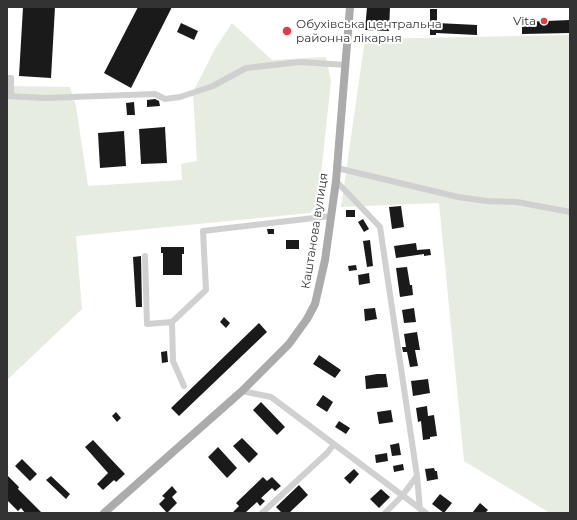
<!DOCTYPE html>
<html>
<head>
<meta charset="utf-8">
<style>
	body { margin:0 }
	#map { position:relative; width:577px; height:520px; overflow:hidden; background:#fff; font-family:Montserrat,sans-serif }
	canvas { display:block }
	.frame { position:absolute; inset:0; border:8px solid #333; pointer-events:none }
</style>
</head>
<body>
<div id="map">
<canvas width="577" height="520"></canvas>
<div class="frame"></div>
</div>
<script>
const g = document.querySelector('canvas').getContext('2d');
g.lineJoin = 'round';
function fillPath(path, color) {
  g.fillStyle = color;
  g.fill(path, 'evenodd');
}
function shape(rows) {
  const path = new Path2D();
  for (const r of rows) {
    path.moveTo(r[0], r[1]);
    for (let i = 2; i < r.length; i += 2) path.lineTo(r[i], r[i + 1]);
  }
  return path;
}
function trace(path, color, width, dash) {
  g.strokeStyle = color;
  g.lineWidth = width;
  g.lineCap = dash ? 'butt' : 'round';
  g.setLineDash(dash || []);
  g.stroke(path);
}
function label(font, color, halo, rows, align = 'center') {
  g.font = font + ' Montserrat,sans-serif';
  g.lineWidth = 4;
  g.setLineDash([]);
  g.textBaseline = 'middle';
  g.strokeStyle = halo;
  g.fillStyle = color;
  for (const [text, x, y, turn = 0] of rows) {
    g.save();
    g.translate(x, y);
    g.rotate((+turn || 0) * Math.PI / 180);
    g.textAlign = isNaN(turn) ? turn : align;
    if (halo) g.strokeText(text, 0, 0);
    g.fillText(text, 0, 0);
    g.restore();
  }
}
const green = shape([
	[232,23,272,60,326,57,331,81,318,203,310,213,76,236,82,309,7,380,7,86,70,87,76,106,88,186,182,180,181,164,197,161,193,92,215,49],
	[570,35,570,513,550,513,464,461,439,203,341,207,365,39]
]);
const building = shape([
	[23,7,55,7,51,78,19,76],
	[138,7,172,7,131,88,104,73],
	[367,7,390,7,389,31,365,30],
	[430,9,437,9,437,23,477,25,477,35,436,33,436,35,430,35],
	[570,20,570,33,522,34,522,22],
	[181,23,198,31,194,40,177,32],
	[155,99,159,101,160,106,147,107,147,100],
	[134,102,135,115,127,115,126,103],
	[165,127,167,163,141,164,139,129],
	[124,131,126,166,100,168,98,133],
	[401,206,404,227,392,229,389,207],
	[346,210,355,210,355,217,346,217],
	[363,219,369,229,364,232,358,222],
	[267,229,274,229,274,234,268,234],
	[286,240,299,240,299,249,286,249],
	[370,240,373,266,367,267,363,241],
	[416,243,417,250,430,249,431,255,424,256,424,254,396,258,394,246],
	[161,247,184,247,184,254,182,254,182,275,163,275,163,253,161,253],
	[141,256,142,307,136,307,133,257],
	[356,265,357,270,349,271,348,266],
	[407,267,410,285,412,285,413,295,400,297,396,268],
	[369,273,370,283,359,285,358,275],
	[375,308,377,319,365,321,364,309],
	[414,308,416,322,404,323,402,310],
	[224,317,230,323,226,328,220,322],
	[259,323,267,332,179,416,171,408],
	[417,332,420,350,415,350,418,366,410,367,407,352,403,352,402,347,406,347,404,334],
	[167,351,168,362,162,363,161,352],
	[319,355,341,370,335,378,313,364],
	[377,374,386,374,388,387,366,389,365,376],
	[428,379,430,393,413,396,411,381],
	[323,395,333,402,327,412,316,405],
	[261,402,285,427,277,435,253,410],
	[427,406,428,416,434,415,437,436,430,437,430,439,423,440,421,421,418,422,416,408],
	[391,410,393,422,379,424,377,412],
	[116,412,121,418,117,422,112,416],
	[339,421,350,428,346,434,335,427],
	[242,438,258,454,249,463,233,446],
	[93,440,125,474,116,482,114,480,103,490,97,484,108,473,85,447],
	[399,443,401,455,392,456,390,445],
	[218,447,237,468,227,478,208,457],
	[387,453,388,461,376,463,375,455],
	[22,459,37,474,30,481,15,466],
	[403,464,404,470,394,472,393,466],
	[434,468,435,471,437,471,438,479,427,481,425,469],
	[354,469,359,474,350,484,344,478],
	[7,475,19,487,18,489,42,513,25,513,21,508,18,511,7,500],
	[51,476,70,494,66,499,46,480],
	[263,477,267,481,272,477,281,486,275,491,272,488,261,498,265,501,260,506,257,502,245,513,232,513,239,506,236,503],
	[299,485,308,495,289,513,282,513,276,507],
	[172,486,177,492,172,497,177,503,167,513,159,504,165,498,162,496],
	[381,489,390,497,379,508,370,499],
	[440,494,452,503,444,513,432,504],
	[480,503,488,510,485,513,472,513]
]);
const minor = shape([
	[7,78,11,78,11,96],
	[7,96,45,98,155,94,165,99,180,97,213,86,246,68,300,62,346,65],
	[337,168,458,197,487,201,517,202,570,212],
	[336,181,380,227,417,476,420,509],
	[145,256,147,324,172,322,206,290,203,231,331,216],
	[172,322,173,361,184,386],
	[242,391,271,397,426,513],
	[262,513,327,453,334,444],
	[385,513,402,496,417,476]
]);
const major = shape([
	[104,513,242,391,289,344,307,319,315,304,325,260,336,181,350,7]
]);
const markers = [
	[544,21,4,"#e63946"],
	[287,31,5,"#e63946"]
];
const poiNames = [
	["Vita",536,21],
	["Обухівська центральна",296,24,"left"],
	["районна лікарня",296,38,"left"]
];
const streetNames = [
	["Каштанова вулиця",315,231,-81]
];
fillPath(green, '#e6ecdf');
fillPath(building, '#1a1a1a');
trace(minor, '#d0d0d0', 6);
trace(major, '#ababab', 8);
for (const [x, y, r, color] of markers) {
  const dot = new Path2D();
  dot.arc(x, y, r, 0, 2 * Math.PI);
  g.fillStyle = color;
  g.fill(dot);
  trace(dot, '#fff', 1.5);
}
label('12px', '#333', '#fff', poiNames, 'right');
label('12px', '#333', '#fff', streetNames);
</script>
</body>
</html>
